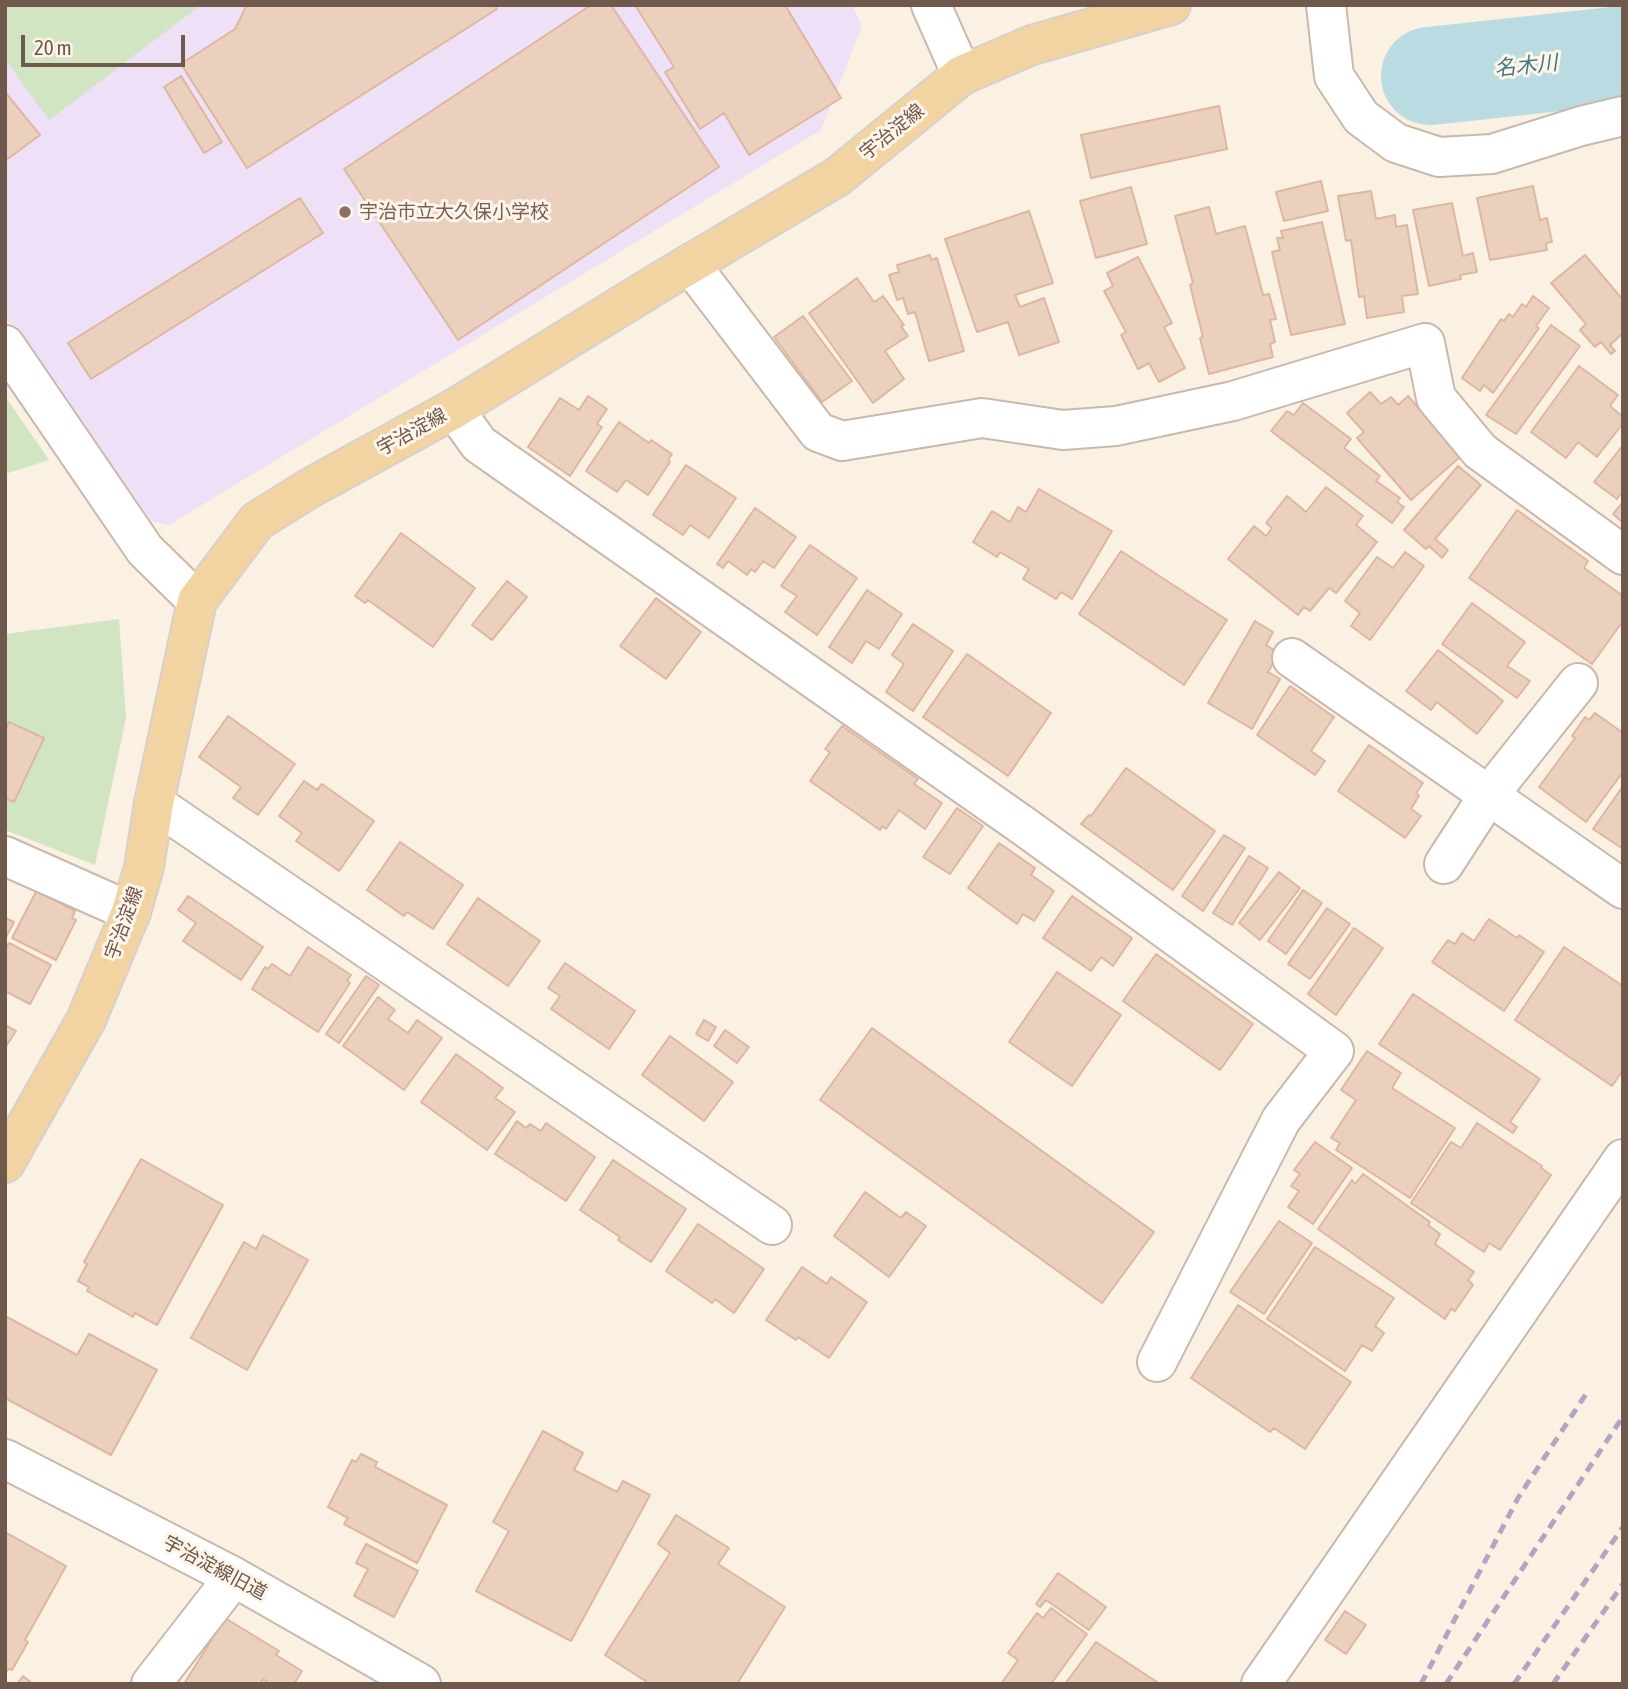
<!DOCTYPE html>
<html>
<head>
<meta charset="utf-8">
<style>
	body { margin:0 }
	#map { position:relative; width:1628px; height:1689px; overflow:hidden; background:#faf1e3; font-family:"Asap Condensed",sans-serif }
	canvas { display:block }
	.frame { position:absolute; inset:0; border:7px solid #6f584c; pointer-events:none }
	.scale { position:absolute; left:21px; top:35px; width:164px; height:32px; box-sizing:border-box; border:4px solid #6f584c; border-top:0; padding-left:9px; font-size:21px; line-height:24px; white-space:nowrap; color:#6f584c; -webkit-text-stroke:5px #fdf5e9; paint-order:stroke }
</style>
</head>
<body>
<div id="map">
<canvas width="1628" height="1689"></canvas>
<div class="frame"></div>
<div class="scale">20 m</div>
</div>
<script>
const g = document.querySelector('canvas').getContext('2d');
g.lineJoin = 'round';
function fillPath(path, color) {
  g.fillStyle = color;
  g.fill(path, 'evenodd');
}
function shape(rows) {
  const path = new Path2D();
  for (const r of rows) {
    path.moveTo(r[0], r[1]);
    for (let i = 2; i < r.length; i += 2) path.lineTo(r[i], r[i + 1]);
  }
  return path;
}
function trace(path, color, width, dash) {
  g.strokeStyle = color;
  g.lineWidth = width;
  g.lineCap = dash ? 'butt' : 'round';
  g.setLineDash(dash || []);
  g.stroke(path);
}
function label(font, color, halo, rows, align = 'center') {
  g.font = font + ' "Asap Condensed","Noto Sans JP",sans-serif';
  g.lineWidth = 6;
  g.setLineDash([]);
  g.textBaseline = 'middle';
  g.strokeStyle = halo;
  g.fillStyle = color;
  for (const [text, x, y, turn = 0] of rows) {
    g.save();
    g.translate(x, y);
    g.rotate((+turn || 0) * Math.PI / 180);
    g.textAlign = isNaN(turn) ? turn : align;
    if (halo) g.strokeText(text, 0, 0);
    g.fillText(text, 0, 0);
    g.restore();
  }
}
const education = shape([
	[5,5,852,5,862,26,821,130,169,525,151,521,5,316]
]);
const green = shape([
	[5,5,201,5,49,120,5,59],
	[5,396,49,460,5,474],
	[119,619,126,718,95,865,5,830,5,634]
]);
const river = shape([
	[1430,76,1623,55]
]);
const building = shape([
	[247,5,494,5,497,9,247,168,181,64,235,29,247,5],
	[591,5,611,5,719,167,458,340,344,169,591,5],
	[635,5,785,5,841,98,749,155,724,113,700,129,665,72,674,67,635,5],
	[181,76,222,142,204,153,164,87,181,76],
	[5,92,40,135,5,161,5,92],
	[1219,106,1227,149,1091,178,1081,135,1219,106],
	[1321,181,1328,211,1284,221,1276,192,1321,181],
	[1533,186,1540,220,1547,218,1552,242,1546,243,1547,250,1490,260,1477,198,1533,186],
	[1131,187,1147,244,1096,258,1080,201,1131,187],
	[1371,191,1376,219,1395,215,1396,227,1407,225,1418,294,1402,296,1404,312,1367,318,1364,296,1359,297,1351,240,1346,241,1338,196,1371,191],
	[300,198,323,233,91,379,68,343,300,198],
	[1452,203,1463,256,1473,253,1477,272,1460,275,1461,279,1429,286,1413,210,1452,203],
	[1209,207,1216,234,1245,226,1263,295,1269,294,1276,319,1270,320,1275,342,1270,344,1273,357,1209,374,1200,338,1203,337,1190,285,1193,283,1175,216,1209,207],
	[1029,211,1053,283,1015,295,1020,307,1044,298,1059,342,1019,355,1008,322,977,332,945,239,1029,211],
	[1322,222,1345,324,1291,335,1272,252,1280,250,1277,238,1283,238,1281,231,1322,222],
	[930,255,931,260,937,258,964,351,929,361,915,312,908,314,903,298,897,300,889,275,899,272,897,265,930,255],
	[1585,255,1623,300,1623,333,1610,345,1615,351,1611,354,1601,342,1595,347,1580,330,1586,324,1551,283,1585,255],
	[1138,257,1172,323,1164,327,1185,368,1159,382,1149,363,1138,369,1121,335,1126,332,1104,291,1113,286,1107,273,1138,257],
	[857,278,874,302,883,296,904,325,901,326,908,336,885,351,904,379,873,403,809,313,857,278],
	[1533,296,1549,308,1536,326,1539,328,1493,393,1484,385,1480,391,1462,378,1501,319,1504,321,1509,314,1513,317,1522,304,1526,307,1533,296],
	[803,316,852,381,822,402,774,337,803,316],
	[1551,325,1580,346,1516,434,1486,415,1551,325],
	[1579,366,1618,395,1610,406,1623,417,1623,423,1597,457,1578,442,1566,458,1531,432,1579,366],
	[1370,392,1381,404,1391,397,1398,405,1408,396,1461,456,1411,500,1357,438,1364,432,1347,413,1370,392],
	[588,396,607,409,597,424,602,427,570,476,528,447,560,398,579,410,588,396],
	[1303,403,1351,439,1344,448,1380,476,1376,481,1400,498,1397,502,1404,507,1392,523,1271,431,1287,411,1294,415,1303,403],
	[619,422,649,443,651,440,672,454,668,460,670,462,648,495,626,480,617,492,586,471,619,422],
	[1623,445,1623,491,1617,499,1594,482,1623,445],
	[686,465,736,498,709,538,690,525,683,535,653,515,686,465],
	[1458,466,1481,485,1435,539,1448,550,1442,558,1429,546,1426,549,1404,530,1458,466],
	[1326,487,1363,516,1356,525,1377,542,1336,593,1329,588,1310,611,1304,607,1298,615,1228,559,1254,526,1266,536,1272,528,1266,523,1287,496,1306,512,1326,487],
	[1039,489,1112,531,1072,599,1061,592,1056,599,1023,579,1029,569,1000,552,997,557,973,542,992,511,1010,522,1018,507,1026,512,1039,489],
	[1623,502,1623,521,1622,522,1613,514,1623,502],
	[755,508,796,537,774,568,763,561,755,572,751,569,747,575,728,561,723,568,717,564,755,508],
	[1517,510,1588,561,1584,568,1623,596,1623,621,1592,664,1469,578,1517,510],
	[401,533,475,588,433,647,368,600,365,603,355,596,401,533],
	[810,545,857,578,817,635,785,612,797,596,781,586,810,545],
	[1121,551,1227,620,1184,685,1079,614,1121,551],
	[1405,552,1424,566,1370,640,1351,626,1360,613,1345,601,1377,557,1393,568,1405,552],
	[507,581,527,597,492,640,472,625,507,581],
	[867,590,902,614,879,649,866,641,852,663,829,647,867,590],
	[656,598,701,632,666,679,620,646,656,598],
	[1472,603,1525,642,1507,666,1530,681,1517,698,1442,644,1472,603],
	[1255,621,1273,632,1266,645,1279,653,1268,672,1280,679,1252,729,1208,703,1255,621],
	[913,624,953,651,913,711,886,692,904,664,892,655,913,624],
	[1438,650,1503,701,1477,734,1437,702,1431,710,1406,691,1438,650],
	[967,654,1051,713,1008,776,923,717,967,654],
	[1290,686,1334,717,1311,751,1325,761,1315,775,1257,735,1290,686],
	[1595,713,1623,733,1623,772,1586,822,1539,787,1575,738,1572,736,1585,717,1589,720,1595,713],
	[228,716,295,764,258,815,233,798,241,787,199,757,228,716],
	[9,722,44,738,14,802,5,798,5,730,9,722],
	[842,726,918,779,914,784,942,803,925,829,899,810,886,829,882,826,880,830,810,781,830,752,825,749,842,726],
	[1369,745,1423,783,1416,793,1419,796,1411,809,1421,816,1405,838,1338,791,1369,745],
	[1126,768,1215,831,1173,890,1081,824,1089,815,1091,816,1126,768],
	[304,781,317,790,322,784,374,821,339,871,296,841,302,833,279,816,304,781],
	[1623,786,1623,849,1593,829,1623,786],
	[957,808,983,826,950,874,923,857,957,808],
	[1224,835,1245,848,1203,911,1182,896,1224,835],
	[400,842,463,885,433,929,407,912,404,916,367,890,400,842],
	[999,843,1035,868,1031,875,1054,891,1034,921,1023,914,1017,924,968,888,999,843],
	[1249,856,1268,868,1232,925,1213,913,1249,856],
	[1279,872,1300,888,1260,940,1239,923,1279,872],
	[37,890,75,911,72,918,76,920,56,960,12,938,37,890],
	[1303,890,1322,903,1286,954,1268,941,1303,890],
	[188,896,263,947,241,980,183,941,196,923,178,910,188,896],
	[1072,896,1132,938,1113,966,1101,957,1091,971,1043,938,1072,896],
	[478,898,540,941,508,986,447,944,478,898],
	[1327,908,1350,924,1310,979,1288,964,1327,908],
	[5,918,14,922,5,939,5,918],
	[1489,919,1517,938,1519,935,1544,952,1504,1011,1432,962,1448,940,1455,944,1462,933,1474,941,1489,919],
	[1354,928,1383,948,1336,1015,1308,994,1354,928],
	[9,943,51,965,30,1004,5,991,5,950,9,943],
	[308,947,351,975,347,981,350,983,318,1032,252,989,265,967,268,969,272,964,290,976,308,947],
	[1564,947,1623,986,1623,1070,1612,1086,1515,1020,1564,947],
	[1156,954,1253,1024,1220,1070,1123,1001,1156,954],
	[565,963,635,1011,609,1049,551,1009,560,996,548,988,565,963],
	[1057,972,1121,1015,1072,1086,1009,1042,1057,972],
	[366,976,379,985,339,1043,326,1034,366,976],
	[1413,994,1540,1079,1510,1122,1517,1127,1513,1133,1379,1044,1413,994],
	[378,997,395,1010,388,1019,408,1033,417,1020,442,1038,404,1090,343,1046,378,997],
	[704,1020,716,1027,708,1041,696,1034,704,1020],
	[5,1025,16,1031,5,1048,5,1025],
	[872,1028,1154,1232,1102,1303,820,1100,872,1028],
	[725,1030,749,1047,737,1063,714,1046,725,1030],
	[670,1036,733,1082,704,1121,642,1075,670,1036],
	[1367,1051,1401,1073,1392,1088,1455,1128,1410,1198,1336,1150,1340,1143,1331,1138,1356,1100,1341,1090,1367,1051],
	[456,1054,503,1088,495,1098,515,1112,487,1150,421,1102,456,1054],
	[517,1121,526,1128,530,1124,541,1131,546,1123,595,1157,566,1201,495,1154,517,1121],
	[1477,1123,1542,1166,1541,1168,1551,1175,1500,1250,1489,1243,1484,1252,1411,1203,1451,1142,1461,1148,1477,1123],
	[1315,1142,1352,1168,1313,1224,1288,1207,1299,1191,1291,1186,1300,1174,1294,1170,1315,1142],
	[141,1159,223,1205,157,1325,135,1313,133,1317,87,1291,89,1287,78,1281,87,1264,84,1262,141,1159],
	[613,1160,686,1209,651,1262,618,1240,620,1237,580,1210,613,1160],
	[1363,1174,1430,1222,1428,1225,1440,1234,1435,1244,1474,1272,1468,1280,1473,1285,1455,1311,1451,1309,1445,1319,1318,1229,1352,1180,1355,1184,1363,1174],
	[865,1192,901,1218,906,1212,926,1226,889,1277,834,1236,865,1192],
	[1279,1221,1312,1243,1264,1314,1230,1292,1279,1221],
	[698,1224,764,1269,734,1313,715,1299,712,1303,666,1271,698,1224],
	[263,1235,308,1260,247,1370,191,1338,244,1242,256,1249,263,1235],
	[1315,1247,1394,1298,1375,1326,1384,1333,1372,1351,1362,1345,1345,1371,1267,1319,1315,1247],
	[802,1267,827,1284,831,1277,867,1302,829,1358,798,1337,796,1340,766,1320,802,1267],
	[1238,1305,1351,1382,1305,1449,1274,1428,1270,1432,1191,1378,1238,1305],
	[5,1316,77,1355,89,1334,157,1370,111,1455,5,1398,5,1316],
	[543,1431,583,1453,574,1470,617,1492,623,1481,650,1495,571,1641,476,1591,509,1531,493,1522,543,1431],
	[361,1454,377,1462,375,1467,447,1505,417,1563,344,1524,348,1518,328,1507,352,1460,356,1462,361,1454],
	[676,1515,729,1548,718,1564,785,1607,737,1684,650,1684,605,1655,670,1553,658,1544,676,1515],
	[5,1532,66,1566,25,1640,28,1642,12,1670,8,1669,6,1672,5,1532],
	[366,1544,418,1571,394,1617,354,1596,368,1569,356,1563,366,1544],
	[1058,1573,1106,1607,1089,1630,1046,1600,1040,1607,1036,1604,1058,1573],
	[1051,1608,1087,1634,1051,1684,1001,1684,1018,1660,1008,1653,1037,1613,1043,1618,1051,1608],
	[1345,1611,1366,1625,1346,1654,1325,1640,1345,1611],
	[225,1618,279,1651,276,1655,302,1671,294,1684,270,1684,263,1679,260,1684,184,1684,225,1618],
	[1096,1642,1160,1684,1065,1684,1096,1642],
	[23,1676,33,1684,17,1684,23,1676]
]);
const minor = shape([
	[931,5,962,75],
	[1326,5,1334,76,1361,117,1396,143,1439,157,1492,154,1581,126,1623,116],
	[690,264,818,432,842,441,982,418,1063,430,1116,426,1233,401,1425,343,1436,398,1480,451,1623,555],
	[5,345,145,550,197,601],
	[454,409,479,444,1025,827,1334,1051,1281,1120,1157,1362],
	[1292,658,1623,889],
	[154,803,772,1225],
	[5,856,131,912],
	[1444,864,1488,796,1578,683],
	[5,1459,234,1577,421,1684],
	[151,1684,234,1577],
	[1261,1684,1623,1159]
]);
const major = shape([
	[5,1163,86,1020,131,912,144,867,154,803,197,601,257,521,310,488,454,409,660,282,837,177,962,75,1032,45,1171,5]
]);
const rail = shape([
	[1421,1684,1518,1498,1586,1394],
	[1446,1684,1622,1418],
	[1514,1684,1623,1527],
	[1553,1684,1623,1584]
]);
const markers = [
	[345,212,7,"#8d6e63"]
];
const streetNames = [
	["宇治淀線",892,132,-39],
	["宇治淀線",412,432,-29],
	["宇治淀線",124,923,-70],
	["宇治淀線旧道",215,1568,28]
];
const educationNames = [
	["宇治市立大久保小学校",359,212]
];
const waterNames = [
	["名木川",1526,66,-6]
];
fillPath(education, '#eee0f6');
fillPath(green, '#d1e5c3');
trace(river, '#badbe1', 98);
fillPath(building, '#ecd0be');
trace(building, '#ddb7a0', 2);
trace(minor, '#c9b8ab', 42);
trace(major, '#d7d0cd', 42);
trace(minor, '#fff', 38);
trace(major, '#f2d4a2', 38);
trace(rail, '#b3a4c1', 5, [10, 7]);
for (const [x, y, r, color] of markers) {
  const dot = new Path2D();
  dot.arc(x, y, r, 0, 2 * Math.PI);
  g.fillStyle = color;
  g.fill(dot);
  trace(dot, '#fdf5e9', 2.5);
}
label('19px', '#6f584c', '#fdf5e9', streetNames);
label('19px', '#785e54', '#fdf5e9', educationNames, 'left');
label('italic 21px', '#487780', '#fdf5e9', waterNames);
</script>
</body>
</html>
